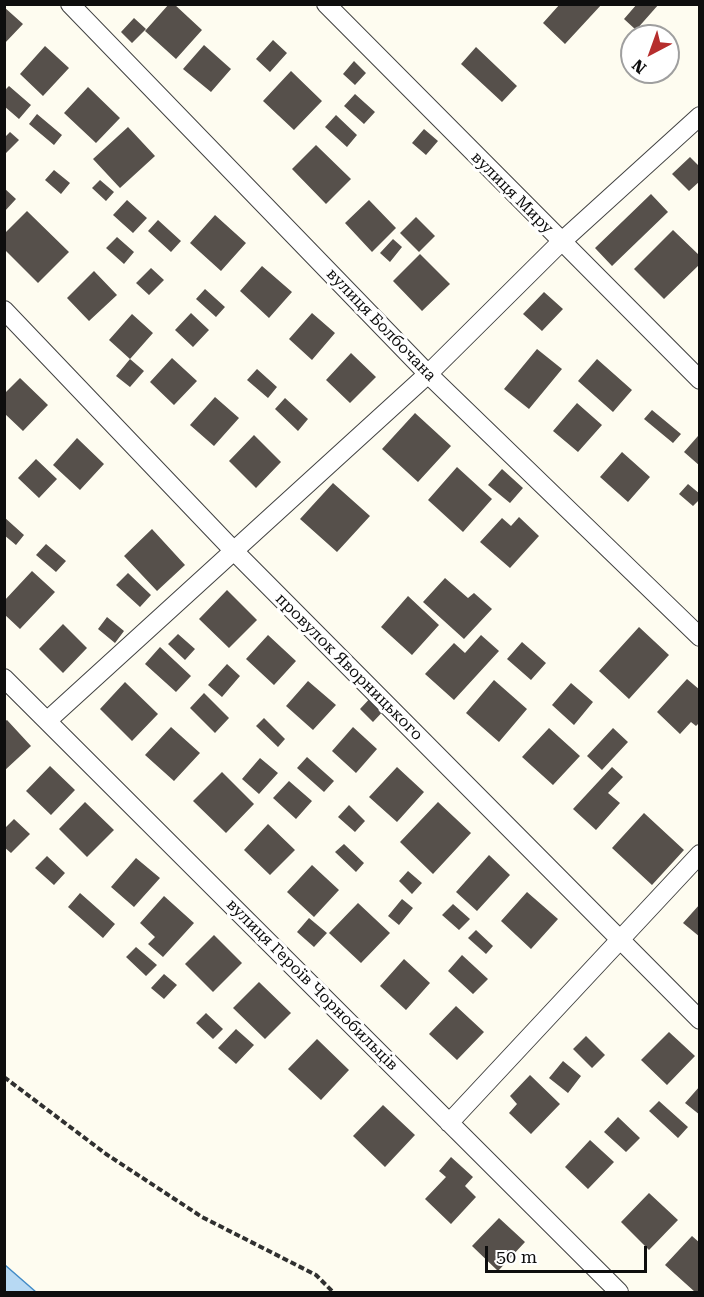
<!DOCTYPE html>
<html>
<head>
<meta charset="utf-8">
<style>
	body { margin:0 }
	#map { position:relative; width:704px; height:1297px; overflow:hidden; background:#fefcf0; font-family:"Roboto Serif",serif }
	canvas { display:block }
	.frame { position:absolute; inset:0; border:6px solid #0e0e0e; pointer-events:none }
	.north { position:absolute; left:620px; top:24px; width:60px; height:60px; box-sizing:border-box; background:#fff; border:2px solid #9f9f9f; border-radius:50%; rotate:221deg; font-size:16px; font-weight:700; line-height:24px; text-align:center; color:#0e0e0e }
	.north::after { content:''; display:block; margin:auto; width:21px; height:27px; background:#b62e2d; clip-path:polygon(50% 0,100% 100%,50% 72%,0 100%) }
	.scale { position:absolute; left:485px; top:1246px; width:162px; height:27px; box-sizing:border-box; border:3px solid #0e0e0e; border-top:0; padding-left:8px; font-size:18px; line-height:21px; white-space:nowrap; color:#0e0e0e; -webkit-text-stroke:4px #fff; paint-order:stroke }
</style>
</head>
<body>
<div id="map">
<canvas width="704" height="1297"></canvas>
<div class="frame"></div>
<div class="north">N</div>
<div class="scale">50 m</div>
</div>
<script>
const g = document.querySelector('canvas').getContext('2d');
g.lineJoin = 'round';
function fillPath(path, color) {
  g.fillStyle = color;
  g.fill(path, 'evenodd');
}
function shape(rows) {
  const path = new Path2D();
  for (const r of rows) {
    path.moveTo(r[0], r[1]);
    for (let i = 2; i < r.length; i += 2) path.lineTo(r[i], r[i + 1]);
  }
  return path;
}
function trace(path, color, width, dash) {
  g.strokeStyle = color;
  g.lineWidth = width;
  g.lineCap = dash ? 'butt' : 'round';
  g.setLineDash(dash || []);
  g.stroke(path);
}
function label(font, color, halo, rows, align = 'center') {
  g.font = font + ' "Roboto Serif",serif';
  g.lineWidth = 6;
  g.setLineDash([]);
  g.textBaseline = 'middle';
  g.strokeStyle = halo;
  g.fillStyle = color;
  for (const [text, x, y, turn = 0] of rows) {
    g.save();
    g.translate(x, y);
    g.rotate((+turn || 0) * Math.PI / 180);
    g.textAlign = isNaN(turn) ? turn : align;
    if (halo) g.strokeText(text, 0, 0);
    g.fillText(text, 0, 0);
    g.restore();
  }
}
const water = shape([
	[5,1265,36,1292,5,1292,5,1265]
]);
const building = shape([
	[169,4,174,4,202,30,176,59,145,31],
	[560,4,602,4,565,44,543,23],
	[637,4,659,4,636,30,624,19],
	[4,7,23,24,4,44],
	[134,18,146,29,132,43,121,32],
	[273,40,287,53,270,72,256,59],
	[204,45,231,69,211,92,183,69],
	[45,46,69,68,43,96,20,74],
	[476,47,517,86,502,102,461,64],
	[354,61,366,73,355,85,343,74],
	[291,71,322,101,294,130,263,101],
	[9,86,31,105,19,119,4,106,4,91],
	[88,87,120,118,96,143,64,113],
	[355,94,375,112,364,124,344,106],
	[37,114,62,135,54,145,29,124],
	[336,115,357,135,347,147,325,127],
	[128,127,155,156,120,188,93,159],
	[424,129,438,141,426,155,412,143],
	[10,132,19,140,4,155,4,138],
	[316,145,351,179,326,204,292,169],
	[690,157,700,167,700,181,689,191,672,174],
	[54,170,70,183,61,194,45,180],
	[100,180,114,192,106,201,92,188],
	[4,188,16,199,4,212],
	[651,194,668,212,612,266,595,248],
	[127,200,147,218,133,233,113,215],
	[369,200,396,228,372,252,345,223],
	[27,211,69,252,38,283,4,249,4,234],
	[215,215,246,243,221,271,190,243],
	[416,217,435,236,419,252,400,233],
	[158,220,181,241,171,252,148,231],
	[673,230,700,256,700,264,664,299,634,269],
	[117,237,134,252,124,264,106,248],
	[393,239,402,247,390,262,380,253],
	[420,254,450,284,422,311,393,281],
	[262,266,292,292,269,318,240,291],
	[151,268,164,280,149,295,136,283],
	[94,271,117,295,89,321,67,298],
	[205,289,225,307,216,317,196,299],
	[544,292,563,309,542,331,523,314],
	[191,313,209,330,193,347,175,330],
	[312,313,335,333,312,360,289,339],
	[132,314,153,333,130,359,109,340],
	[537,349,562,369,529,409,504,389],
	[351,353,376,377,350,403,326,380],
	[172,358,197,381,174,405,150,382],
	[130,359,144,371,130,387,116,376],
	[597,359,632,390,613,412,578,381],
	[257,369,277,387,268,398,247,380],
	[20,378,48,405,23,431,4,413,4,394],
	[215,397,239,418,214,446,190,425],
	[285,398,308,419,298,431,275,409],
	[577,403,602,425,578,452,553,431],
	[652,410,681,434,673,443,644,419],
	[415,413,451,446,418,482,382,449],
	[254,435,281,462,256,488,229,461],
	[698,436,700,437,700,466,684,452],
	[77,438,104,464,80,490,53,465],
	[622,452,650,477,628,502,600,477],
	[36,459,57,479,39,498,18,478],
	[457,467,492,499,463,532,428,500],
	[502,469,523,488,510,503,488,485],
	[333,483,370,516,337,552,300,519],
	[688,484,700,494,700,499,693,506,679,494],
	[4,517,24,535,16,545,4,535],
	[519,517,539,536,510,568,480,542,502,518,511,526],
	[152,529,185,565,157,591,124,556],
	[46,544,66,561,56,572,36,555],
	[32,571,55,592,20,629,4,614,4,601],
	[128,573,151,595,140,607,116,585],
	[445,578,468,598,474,593,492,609,464,639,423,602],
	[227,590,257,620,229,648,199,619],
	[408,596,439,625,412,655,381,627],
	[107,617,124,631,115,643,98,629],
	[63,624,87,648,63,673,39,649],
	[639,627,669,655,629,699,599,671],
	[178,634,195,649,185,660,168,644],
	[268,635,296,661,274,685,246,659],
	[481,635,499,651,454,700,425,674,454,643,465,653],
	[522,642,546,663,531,680,507,659],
	[160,647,191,676,176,692,145,664],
	[227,664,240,676,222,697,208,685],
	[687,679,700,690,700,722,696,726,691,722,680,734,657,712],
	[494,680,527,709,499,742,466,713],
	[308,681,336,705,313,730,286,706],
	[125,682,158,714,132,741,100,709],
	[571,683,593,702,574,725,552,705],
	[204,693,229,718,215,733,190,708],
	[374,694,387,707,373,722,360,709],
	[264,718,285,739,278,747,256,726],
	[7,720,31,746,4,771,4,722],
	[171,727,200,753,174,781,145,755],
	[353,727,377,749,356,773,332,751],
	[549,728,580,756,553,785,522,757],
	[613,728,628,742,602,770,587,756],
	[307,757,334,781,324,792,297,768],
	[260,758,278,773,259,794,242,779],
	[50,766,75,790,51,815,26,791],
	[397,767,424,792,397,822,369,797],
	[612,767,623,777,608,793,620,803,596,830,573,809],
	[222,772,254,804,226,833,193,801],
	[289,781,312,801,296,819,273,798],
	[85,802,114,830,87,857,59,829],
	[438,802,471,833,433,874,400,842],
	[349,805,365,821,355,832,338,817],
	[644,813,684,850,652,885,612,848],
	[14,819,30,834,11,853,4,847,4,829],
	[268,824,295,850,270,875,244,850],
	[344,844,364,863,356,872,335,852],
	[489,855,510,875,477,911,456,892],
	[47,856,65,873,54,885,35,868],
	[136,858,160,878,134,907,111,887],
	[312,865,339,890,314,917,287,892],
	[408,871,422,883,412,894,399,881],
	[527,892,558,919,531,949,501,921],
	[80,893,115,924,103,938,68,907],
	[164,896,194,923,163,957,148,944,155,937,140,923],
	[402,899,413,908,399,925,388,916],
	[358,903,390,933,361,963,329,933],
	[453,904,470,919,459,930,442,915],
	[700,904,700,937,683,923],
	[309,918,327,933,314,947,297,932],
	[476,930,493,946,486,954,468,938],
	[214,935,242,963,213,992,185,964],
	[136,947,157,965,146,976,126,957],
	[462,955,488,979,473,994,448,971],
	[404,959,430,983,406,1010,380,986],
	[164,974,177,985,164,999,151,988],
	[259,982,291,1013,265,1039,233,1008],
	[456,1006,484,1032,457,1060,429,1034],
	[206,1013,223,1029,213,1039,196,1023],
	[236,1029,254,1045,236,1064,218,1048],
	[669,1032,695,1056,667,1085,641,1060],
	[586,1036,605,1055,592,1068,573,1049],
	[317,1039,349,1070,321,1100,288,1069],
	[563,1061,581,1076,568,1093,549,1078],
	[530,1075,560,1104,531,1134,509,1113,517,1104,510,1096],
	[700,1086,700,1115,685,1103],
	[659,1101,688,1127,678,1138,649,1111],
	[383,1105,415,1135,385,1167,353,1136],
	[618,1117,640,1138,626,1152,604,1132],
	[590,1140,614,1162,588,1189,565,1167],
	[451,1157,473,1177,465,1186,476,1197,451,1224,425,1199,446,1177,439,1171],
	[649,1193,678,1220,649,1250,621,1222],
	[499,1218,525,1242,498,1271,472,1246],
	[692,1236,700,1243,700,1292,695,1292,665,1265]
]);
const path = shape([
	[4,1077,106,1154,202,1217,316,1275,333,1292]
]);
const street = shape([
	[70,4,428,374,700,637],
	[326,4,700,380],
	[4,310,233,550,700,1020],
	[4,678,619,1292],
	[47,721,428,374,560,243,700,116],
	[449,1123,700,854]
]);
const streetNames = [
	["вулиця Миру",512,193,45],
	["вулиця Болбочана",381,325,46],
	["провулок Яворницького",349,667,45],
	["вулиця Героїв Чорнобильців",312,985,45]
];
fillPath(water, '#b7d9f3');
trace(water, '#428bc6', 1.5);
fillPath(building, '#56504b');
trace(street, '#414141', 20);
trace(path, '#303030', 4, [6, 3]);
trace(street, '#fff', 18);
label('16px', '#0e0e0e', '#fff', streetNames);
</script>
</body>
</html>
